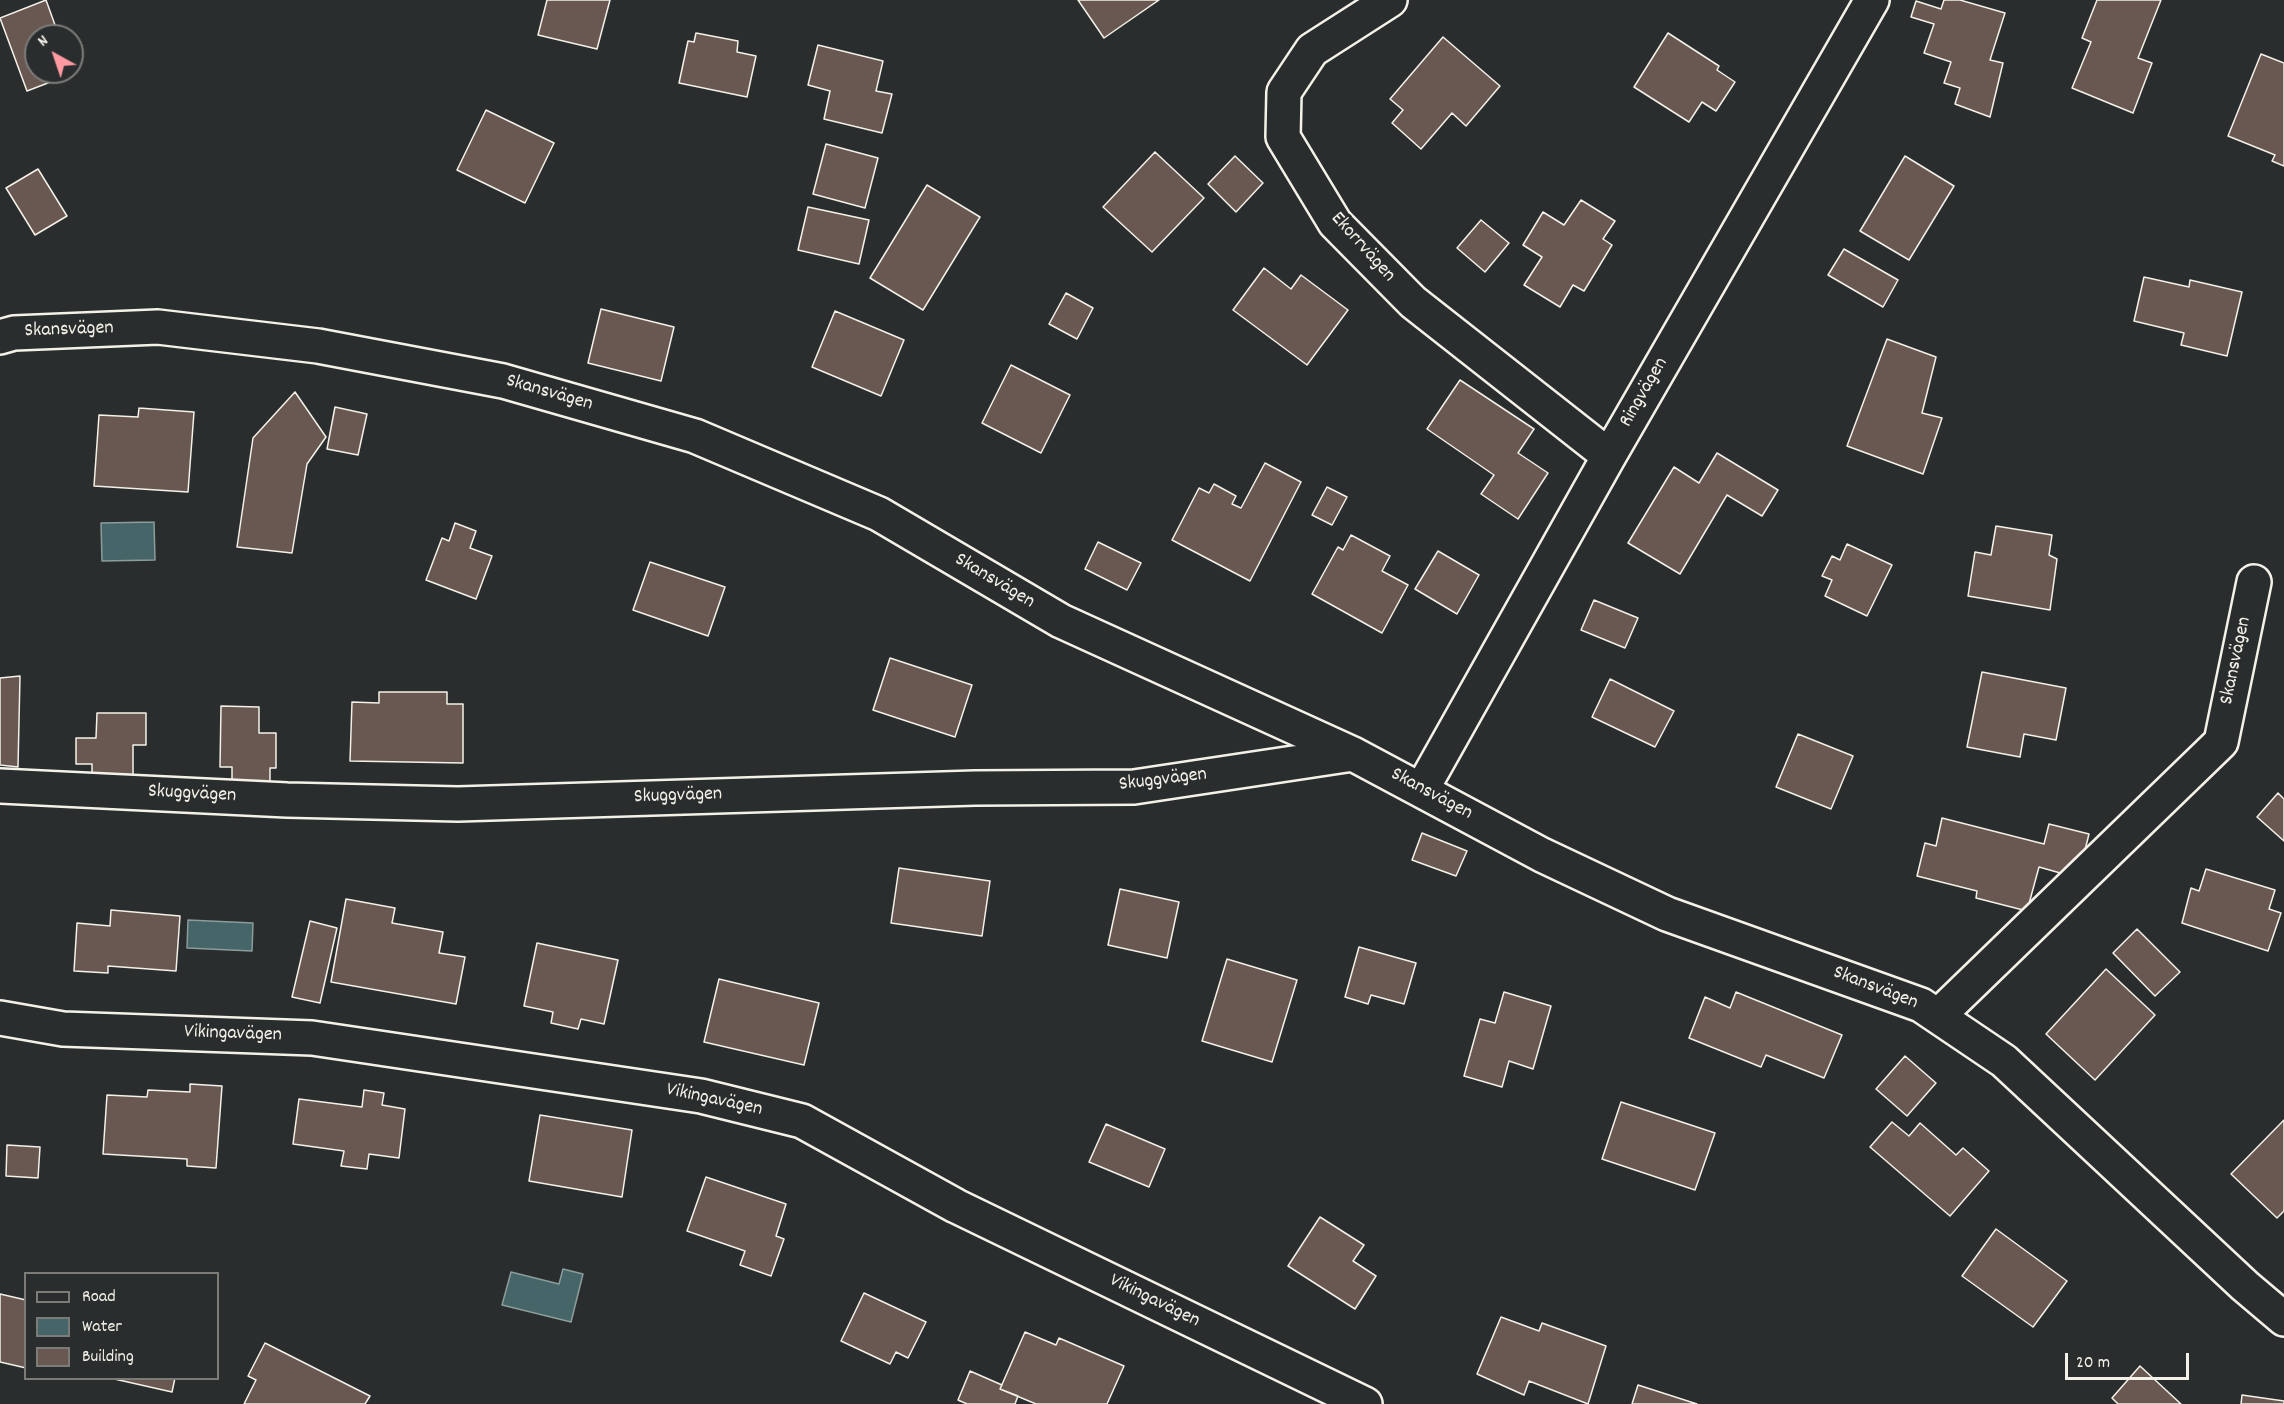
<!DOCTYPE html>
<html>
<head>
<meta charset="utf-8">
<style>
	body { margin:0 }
	#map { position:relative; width:2284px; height:1404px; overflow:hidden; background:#2a2d2e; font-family:Dekko,sans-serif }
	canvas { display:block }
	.legend { position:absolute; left:24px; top:1272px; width:195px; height:108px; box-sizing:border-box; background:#2a2d2e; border:2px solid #7b7b78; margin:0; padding:8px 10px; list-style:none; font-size:18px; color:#f4f1e8 }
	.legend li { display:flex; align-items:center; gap:12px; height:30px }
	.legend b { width:30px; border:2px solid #7b7b78 }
	.north { position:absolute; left:24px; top:24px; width:60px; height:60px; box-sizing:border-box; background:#2a2d2e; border:2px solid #7b7b78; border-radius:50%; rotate:320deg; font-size:16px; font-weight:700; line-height:24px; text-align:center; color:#f4f1e8 }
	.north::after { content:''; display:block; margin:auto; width:21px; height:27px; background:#ff9aa2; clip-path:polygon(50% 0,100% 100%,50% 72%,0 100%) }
	.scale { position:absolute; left:2065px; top:1353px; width:124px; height:27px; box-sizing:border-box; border:3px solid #f4f1e8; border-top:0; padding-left:8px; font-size:18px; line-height:21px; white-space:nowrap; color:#f4f1e8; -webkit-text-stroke:4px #2a2d2e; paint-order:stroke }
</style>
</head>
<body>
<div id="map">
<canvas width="2284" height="1404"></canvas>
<ul class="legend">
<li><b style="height:8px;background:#2a2d2e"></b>Road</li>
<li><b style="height:16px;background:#466568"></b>Water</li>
<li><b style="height:16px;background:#695851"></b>Building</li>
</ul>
<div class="north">N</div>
<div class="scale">20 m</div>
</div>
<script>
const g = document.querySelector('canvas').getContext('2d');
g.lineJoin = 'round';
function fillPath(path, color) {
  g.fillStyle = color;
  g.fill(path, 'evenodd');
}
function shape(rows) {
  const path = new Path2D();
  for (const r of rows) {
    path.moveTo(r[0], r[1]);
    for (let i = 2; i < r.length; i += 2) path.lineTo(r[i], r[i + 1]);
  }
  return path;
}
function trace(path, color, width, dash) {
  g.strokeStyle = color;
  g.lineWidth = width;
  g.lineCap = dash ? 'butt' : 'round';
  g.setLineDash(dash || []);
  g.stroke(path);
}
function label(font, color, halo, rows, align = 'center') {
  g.font = font + ' Dekko,sans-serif';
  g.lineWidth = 6;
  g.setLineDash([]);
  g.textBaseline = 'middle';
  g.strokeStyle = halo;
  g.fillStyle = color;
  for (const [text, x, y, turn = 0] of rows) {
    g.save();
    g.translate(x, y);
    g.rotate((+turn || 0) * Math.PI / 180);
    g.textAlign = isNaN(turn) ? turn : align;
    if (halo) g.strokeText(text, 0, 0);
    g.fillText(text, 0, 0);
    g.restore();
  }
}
const water = shape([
	[154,522,155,560,102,561,101,523,154,522],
	[188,920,253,923,252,951,187,948,188,920],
	[563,1269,583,1274,571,1322,502,1305,511,1272,559,1284,563,1269]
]);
const building = shape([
	[46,0,59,36,36,36,36,72,72,72,72,68,74,73,27,91,0,18,46,0],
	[547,0,610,0,597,49,538,35,547,0],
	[1078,0,1159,0,1104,38,1078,0],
	[1944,0,1960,0,2005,13,1990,60,2003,63,1990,117,1955,104,1960,88,1944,83,1951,62,1924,53,1934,24,1911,17,1916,1,1941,9,1944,0],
	[2097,0,2161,0,2138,58,2152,63,2133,113,2072,88,2091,42,2082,38,2097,0],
	[696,33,738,41,737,52,756,56,747,97,679,83,688,41,694,42,696,33],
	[1668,33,1719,66,1717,70,1735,82,1716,111,1702,102,1689,122,1634,87,1668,33],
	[1443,37,1500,86,1466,126,1452,113,1421,149,1392,123,1403,110,1390,99,1443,37],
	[818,45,883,61,876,91,892,94,882,133,824,119,830,91,808,85,818,45],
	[2261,54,2284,63,2284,166,2272,161,2275,155,2228,136,2261,54],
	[486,110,554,143,525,203,457,170,486,110],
	[826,144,878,158,865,208,813,194,826,144],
	[1155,152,1204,198,1152,252,1103,207,1155,152],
	[1235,156,1263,183,1236,212,1208,184,1235,156],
	[1905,156,1954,186,1909,260,1860,231,1905,156],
	[38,169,67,216,35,235,6,188,38,169],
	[927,185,980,217,923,310,870,278,927,185],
	[1581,200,1615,221,1603,239,1612,245,1584,291,1573,285,1560,307,1524,285,1542,257,1523,245,1543,212,1564,225,1581,200],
	[808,207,869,220,859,264,798,250,808,207],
	[1481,220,1509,243,1485,272,1457,248,1481,220],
	[1844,249,1898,280,1883,307,1828,275,1844,249],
	[1264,268,1291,289,1301,275,1348,310,1307,365,1233,310,1264,268],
	[2144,277,2189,287,2190,280,2242,292,2227,356,2181,345,2184,333,2134,321,2144,277],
	[1066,293,1093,308,1077,339,1049,324,1066,293],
	[601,309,674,327,661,381,588,363,601,309],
	[835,311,904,340,881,396,812,367,835,311],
	[1887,339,1936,357,1922,413,1942,418,1923,474,1847,446,1887,339],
	[1011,365,1070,395,1041,453,982,423,1011,365],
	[1460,380,1534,429,1518,453,1548,473,1518,519,1481,494,1494,475,1427,429,1460,380],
	[295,392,326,437,307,464,292,553,237,547,253,438,295,392],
	[335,407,367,414,358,455,327,449,335,407],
	[139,408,194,412,188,492,94,486,99,415,138,417,139,408],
	[1717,453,1778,490,1762,516,1727,495,1680,574,1628,543,1674,467,1699,483,1717,453],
	[1265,463,1301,482,1250,581,1172,540,1199,488,1209,493,1214,484,1236,496,1232,504,1241,508,1265,463],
	[1327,487,1347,497,1332,525,1312,515,1327,487],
	[455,523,476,531,470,548,492,556,476,599,426,580,442,538,449,541,455,523],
	[1996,526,2052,535,2049,555,2057,559,2050,610,1968,596,1975,552,1991,555,1996,526],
	[1351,535,1390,556,1382,571,1408,585,1382,633,1312,594,1338,547,1343,550,1351,535],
	[1098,542,1141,563,1127,590,1085,569,1098,542],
	[1847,544,1892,565,1867,616,1825,596,1832,580,1822,576,1832,556,1840,560,1847,544],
	[1438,551,1479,575,1457,614,1415,589,1438,551],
	[650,562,725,587,708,636,633,610,650,562],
	[1594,600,1638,618,1625,648,1581,630,1594,600],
	[890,658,972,685,955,737,873,710,890,658],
	[1982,672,2066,688,2056,740,2024,734,2020,757,1967,747,1982,672],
	[20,676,18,767,0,765,0,678,20,676],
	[1610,679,1674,711,1655,747,1592,717,1610,679],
	[379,692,447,692,447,704,463,704,463,763,350,761,352,702,379,703,379,692],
	[221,706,259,707,259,733,276,733,276,768,270,768,270,788,232,787,232,767,220,767,221,706],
	[97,713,146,713,146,745,133,745,133,786,92,786,92,764,76,764,76,738,96,738,97,713],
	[1798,734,1853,756,1831,809,1776,787,1798,734],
	[2278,793,2284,799,2284,841,2257,817,2278,793],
	[1942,818,2044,844,2049,824,2089,834,2078,878,2039,867,2027,911,1976,898,1977,891,1917,876,1925,843,1936,846,1942,818],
	[1422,833,1467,851,1456,876,1412,860,1422,833],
	[899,868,990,881,982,936,891,923,899,868],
	[2206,869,2275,890,2269,909,2281,913,2268,951,2182,923,2191,888,2199,891,2206,869],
	[1120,889,1179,902,1167,958,1108,945,1120,889],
	[346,899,395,908,392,923,443,932,439,953,465,957,456,1004,331,982,346,899],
	[111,910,180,916,176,971,108,966,108,973,74,971,77,923,110,926,111,910],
	[310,921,337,928,320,1003,292,997,310,921],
	[2137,929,2180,972,2155,996,2113,953,2137,929],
	[537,943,618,960,604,1024,581,1019,578,1029,551,1023,553,1012,524,1006,537,943],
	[1359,947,1416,963,1404,1004,1371,995,1368,1004,1345,997,1359,947],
	[1227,959,1297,980,1272,1062,1202,1041,1227,959],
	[2106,969,2155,1015,2095,1080,2046,1034,2106,969],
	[719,979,819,1003,804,1065,704,1042,719,979],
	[1504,992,1551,1006,1533,1069,1509,1061,1502,1087,1464,1076,1480,1019,1495,1023,1504,992],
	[1736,992,1842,1035,1824,1078,1766,1055,1761,1067,1689,1038,1705,997,1730,1008,1736,992],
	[1905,1056,1936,1083,1907,1116,1876,1089,1905,1056],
	[190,1084,222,1086,216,1168,187,1166,187,1159,103,1154,107,1095,147,1097,148,1090,190,1092,190,1084],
	[364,1090,384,1093,382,1105,405,1109,399,1158,369,1154,367,1169,341,1166,344,1151,293,1144,299,1099,362,1107,364,1090],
	[1621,1102,1715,1133,1695,1190,1602,1159,1621,1102],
	[540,1115,632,1130,622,1197,529,1181,540,1115],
	[2284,1120,2284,1211,2277,1218,2231,1174,2284,1120],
	[1892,1122,1909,1136,1920,1123,1956,1155,1963,1148,1989,1171,1950,1216,1870,1147,1892,1122],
	[1106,1124,1165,1149,1149,1187,1089,1162,1106,1124],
	[7,1145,40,1147,38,1178,6,1176,7,1145],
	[706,1177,786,1204,776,1236,784,1239,771,1276,740,1265,745,1251,687,1231,706,1177],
	[1320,1217,1364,1245,1353,1261,1376,1276,1355,1309,1288,1266,1320,1217],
	[1996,1229,2067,1281,2033,1327,1962,1276,1996,1229],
	[864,1293,926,1322,908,1358,896,1352,890,1364,841,1341,864,1293],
	[0,1294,26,1300,26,1368,0,1362,0,1294],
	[1501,1317,1539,1331,1542,1323,1606,1346,1588,1404,1529,1381,1524,1395,1477,1374,1501,1317],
	[1025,1332,1056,1345,1059,1338,1124,1366,1107,1404,1036,1404,1000,1389,1025,1332],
	[265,1343,370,1396,365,1404,244,1404,256,1380,248,1376,265,1343],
	[2140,1366,2181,1404,2118,1404,2112,1398,2140,1366],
	[970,1371,1002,1385,1000,1389,1018,1396,1015,1404,967,1404,958,1400,970,1371],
	[110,1378,175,1378,172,1392,110,1378],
	[1638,1385,1697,1404,1632,1404,1638,1385],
	[2242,1395,2284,1401,2284,1404,2241,1404,2242,1395]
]);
const minor = shape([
	[1390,0,1312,50,1284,92,1283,137,1335,223,1413,302,1609,456],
	[0,337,14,333,158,327,318,346,503,381,695,436,879,514,1061,621,1353,754,1542,855,1667,914,1921,1005,2004,1061,2245,1286,2284,1319],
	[0,786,287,800,458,804,975,788,1134,787,1353,754],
	[1422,789,1609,456,1872,0],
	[1938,1016,2221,742,2254,582],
	[0,1018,63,1029,312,1038,701,1096,802,1121,956,1206,1365,1404]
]);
const streetNames = [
	["Ekorrvägen",1362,248,48],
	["Skansvägen",69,331,-2],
	["Ringvägen",1645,393,-60],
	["Skansvägen",549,394,16],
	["Skansvägen",994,582,31],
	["Skansvägen",2237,661,-78],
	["Skuggvägen",1163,781,-7],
	["Skuggvägen",192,795,3],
	["Skansvägen",1431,795,28],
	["Skuggvägen",678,797,-2],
	["Skansvägen",1875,989,21],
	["Vikingavägen",233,1035,2],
	["Vikingavägen",714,1101,12],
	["Vikingavägen",1154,1302,26]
];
fillPath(water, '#466568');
trace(water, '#8c9d9b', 1.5);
fillPath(building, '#695851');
trace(building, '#f4f1e8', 1.5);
trace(minor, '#f4f1e8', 38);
trace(minor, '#2a2d2e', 33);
label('20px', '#f4f1e8', '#2a2d2e', streetNames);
</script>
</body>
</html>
